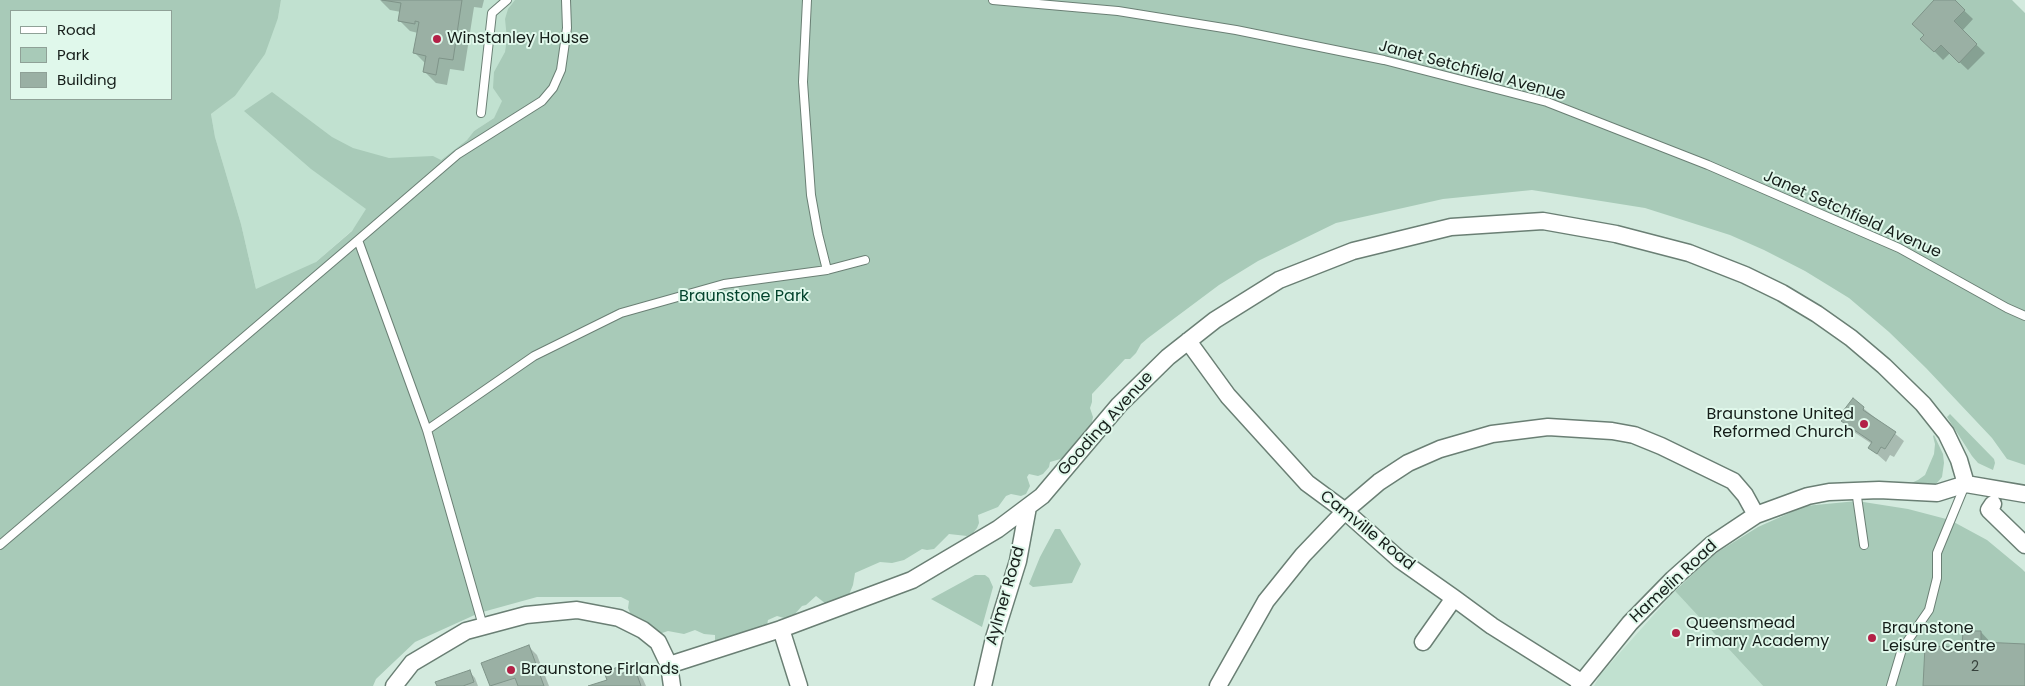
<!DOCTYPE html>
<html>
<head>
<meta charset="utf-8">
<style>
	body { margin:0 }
	#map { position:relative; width:2025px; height:686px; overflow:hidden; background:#d3eade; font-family:Poppins,sans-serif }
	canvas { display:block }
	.legend { position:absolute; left:10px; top:10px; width:162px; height:90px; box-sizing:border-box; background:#e0f8eb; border:1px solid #8fa197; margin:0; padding:6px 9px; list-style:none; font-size:15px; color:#161e1a }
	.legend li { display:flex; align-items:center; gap:10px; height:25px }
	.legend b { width:25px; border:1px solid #8fa197 }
</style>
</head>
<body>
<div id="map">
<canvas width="2025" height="686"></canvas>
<ul class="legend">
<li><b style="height:6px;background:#fff"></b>Road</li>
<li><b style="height:14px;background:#a8cab8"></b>Park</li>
<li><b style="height:14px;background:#9ab0a4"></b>Building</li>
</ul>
</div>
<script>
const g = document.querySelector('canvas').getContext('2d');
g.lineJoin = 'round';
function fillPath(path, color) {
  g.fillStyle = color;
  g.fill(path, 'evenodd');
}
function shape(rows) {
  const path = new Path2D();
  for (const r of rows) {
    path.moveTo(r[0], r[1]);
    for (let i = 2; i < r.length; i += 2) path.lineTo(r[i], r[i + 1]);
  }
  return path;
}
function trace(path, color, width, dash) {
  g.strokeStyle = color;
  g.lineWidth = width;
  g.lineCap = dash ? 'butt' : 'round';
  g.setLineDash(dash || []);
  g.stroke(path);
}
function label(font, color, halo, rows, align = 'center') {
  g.font = font + ' Poppins,sans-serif';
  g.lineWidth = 4;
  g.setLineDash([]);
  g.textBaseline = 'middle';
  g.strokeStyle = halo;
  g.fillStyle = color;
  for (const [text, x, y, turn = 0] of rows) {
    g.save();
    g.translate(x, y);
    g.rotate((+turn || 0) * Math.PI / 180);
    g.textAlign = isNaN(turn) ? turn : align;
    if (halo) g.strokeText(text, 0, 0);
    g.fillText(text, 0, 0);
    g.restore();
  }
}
const built = shape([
	[281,0,554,0,494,118,474,131,467,140,380,206,261,310,241,224,215,137,211,114,235,96,278,18],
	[1675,591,1763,686,1594,686,1600,675]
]);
const green = shape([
	[0,0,281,0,278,18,265,54,235,96,211,114,215,137,241,224,256,289,316,262,352,231,366,209,311,169,244,111,272,92,332,137,353,148,389,158,433,156,441,160,467,140,474,131,494,118,502,101,493,88,494,72,505,52,507,39,505,19,508,9,515,0,2012,0,2025,13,2025,465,2007,459,1992,438,1926,368,1889,332,1849,298,1805,271,1764,250,1730,235,1645,208,1532,190,1443,199,1336,223,1258,261,1219,285,1148,338,1141,344,1136,353,1130,359,1125,359,1092,394,1092,402,1090,408,1093,417,1091,427,1064,458,1050,462,1049,467,1043,474,1038,476,1029,474,1027,477,1030,486,1026,494,1021,496,1011,494,1006,496,998,507,978,515,979,523,977,528,973,533,967,536,949,534,934,549,927,550,922,549,904,560,892,563,880,562,855,573,853,585,848,597,826,604,816,596,806,605,802,606,794,615,784,618,777,616,768,620,766,630,718,643,715,640,715,635,704,634,695,630,684,634,668,631,659,634,637,628,628,608,629,601,621,597,537,597,479,613,415,642,376,679,373,686,0,686],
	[11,11,171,11,171,99,11,99],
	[1950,414,1994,459,1995,463,1993,470,1978,463,1972,456,1947,417],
	[1934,435,1943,454,1944,463,1942,477,1936,484,1907,485,1918,480,1925,475,1934,454,1935,444,1933,436],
	[1857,501,1908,509,1950,520,1987,540,2022,569,2025,572,2025,686,1763,686,1675,591,1713,555,1758,527,1805,506],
	[1055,529,1060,529,1081,564,1072,583,1033,587,1029,584,1040,557],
	[975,575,985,575,989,578,993,587,982,627,931,599]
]);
const shadow = shape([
	[380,0,484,0,482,8,474,7,464,71,450,69,447,85,436,83,425,72,426,64,415,53,418,33,410,31,399,20,401,12,390,10],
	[1936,0,1953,0,1973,19,1962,31,1985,53,1968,70,1950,53,1943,60,1922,39,1925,35],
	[1863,408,1904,441,1894,457,1890,455,1886,462,1870,448,1872,444,1851,430,1843,421],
	[1981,632,1992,644,2025,645,2025,686,1925,686],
	[529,647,537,655,549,686,491,686,483,663],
	[618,669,623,674,635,670,643,679,646,686,592,686,608,680],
	[470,672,475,678,478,686,438,686]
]);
const building = shape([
	[382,0,462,0,453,60,439,58,436,75,423,72,426,56,413,53,419,22,415,21,415,24,398,21,401,3,382,0],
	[1934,0,1955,0,1965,10,1954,21,1977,44,1959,63,1941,45,1934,52,1920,39,1924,35,1912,24,1934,0],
	[1853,398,1864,407,1863,410,1896,432,1885,449,1881,447,1877,454,1868,448,1872,442,1841,421,1844,418,1840,415,1853,398],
	[1963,631,1981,631,1981,642,2025,644,2025,686,1923,686,1925,646,1962,647,1963,631],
	[529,645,544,686,518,686,515,678,490,686,481,663,529,645],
	[618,667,620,674,635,669,641,686,588,686,607,680,604,672,618,667],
	[470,670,474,682,463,686,437,686,435,682,470,670]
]);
const lane = shape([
	[807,0,803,82,811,195,818,234,827,270],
	[993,0,1118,11,1236,30,1384,60,1547,102,1708,165,1899,248,2007,308,2025,316],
	[481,113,492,13,507,0],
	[427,430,534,356,621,313,724,284,827,270,865,260],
	[1856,490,1864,545],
	[0,545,358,240],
	[483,626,427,430,358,240,458,154,542,101,553,88,561,70,567,28,566,0],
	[1891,686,1902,649,1929,610,1937,578,1937,553,1965,485]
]);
const street = shape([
	[1188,341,1228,396,1307,483,1345,511,1400,560,1454,598,1492,626,1581,682],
	[1993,504,1989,510,2025,545],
	[781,629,799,686],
	[1423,642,1454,598],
	[669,665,781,629,912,580,998,529,1042,496,1119,405,1168,357,1215,320,1279,280,1353,251,1451,227,1543,221,1616,234,1689,253,1745,275,1782,293,1817,314,1851,338,1884,366,1923,404,1946,433,1959,460,1966,484,2025,494],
	[394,686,412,663,466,631,526,615,577,610,619,618,643,630,658,642,669,665,672,686],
	[983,686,994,638,1018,561,1028,507],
	[1218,686,1266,601,1303,555,1345,511,1379,482,1408,463,1440,449,1492,434,1548,427,1612,431,1634,435,1661,446,1733,481,1745,495,1756,515],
	[1579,686,1630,623,1673,579,1711,545,1756,515,1808,496,1829,492,1879,490,1937,493,1966,484]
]);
const markers = [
	[437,39,5,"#b32147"],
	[1864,424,5,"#b32147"],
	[1676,633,5,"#b32147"],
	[1872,638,5,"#b32147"],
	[511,670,5,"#b32147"]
];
const numberNames = [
	["2",1975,667]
];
const poiNames = [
	["Winstanley House",447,39],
	["Braunstone United",1854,415,"right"],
	["Reformed Church",1854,433,"right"],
	["Queensmead",1686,624],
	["Primary Academy",1686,642],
	["Braunstone",1882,629],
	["Leisure Centre",1882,647],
	["Braunstone Firlands",521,670]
];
const streetNames = [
	["Janet Setchfield Avenue",1472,71,15],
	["Janet Setchfield Avenue",1852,215,24],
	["Gooding Avenue",1106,424,-48],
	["Camville Road",1367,531,39],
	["Hamelin Road",1674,582,-43],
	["Aylmer Road",1006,596,-74]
];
const parkNames = [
	["Braunstone Park",744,297]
];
fillPath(built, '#c1e1d0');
fillPath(green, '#a8cab8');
fillPath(shadow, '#0003');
fillPath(building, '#9ab0a4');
trace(building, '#7f9489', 1);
trace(lane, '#6a7f74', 10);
trace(street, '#6a7f74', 19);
trace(lane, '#fff', 8);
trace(street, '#fff', 16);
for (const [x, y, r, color] of markers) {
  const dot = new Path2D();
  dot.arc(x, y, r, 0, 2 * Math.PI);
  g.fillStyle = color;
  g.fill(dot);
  trace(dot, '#e0f8eb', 2);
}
label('14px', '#37423c', null, numberNames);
label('16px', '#161e1a', '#e0f8eb', poiNames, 'left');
label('16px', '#161e1a', '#e0f8eb', streetNames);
label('16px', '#03442d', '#e0f8eb', parkNames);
</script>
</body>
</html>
